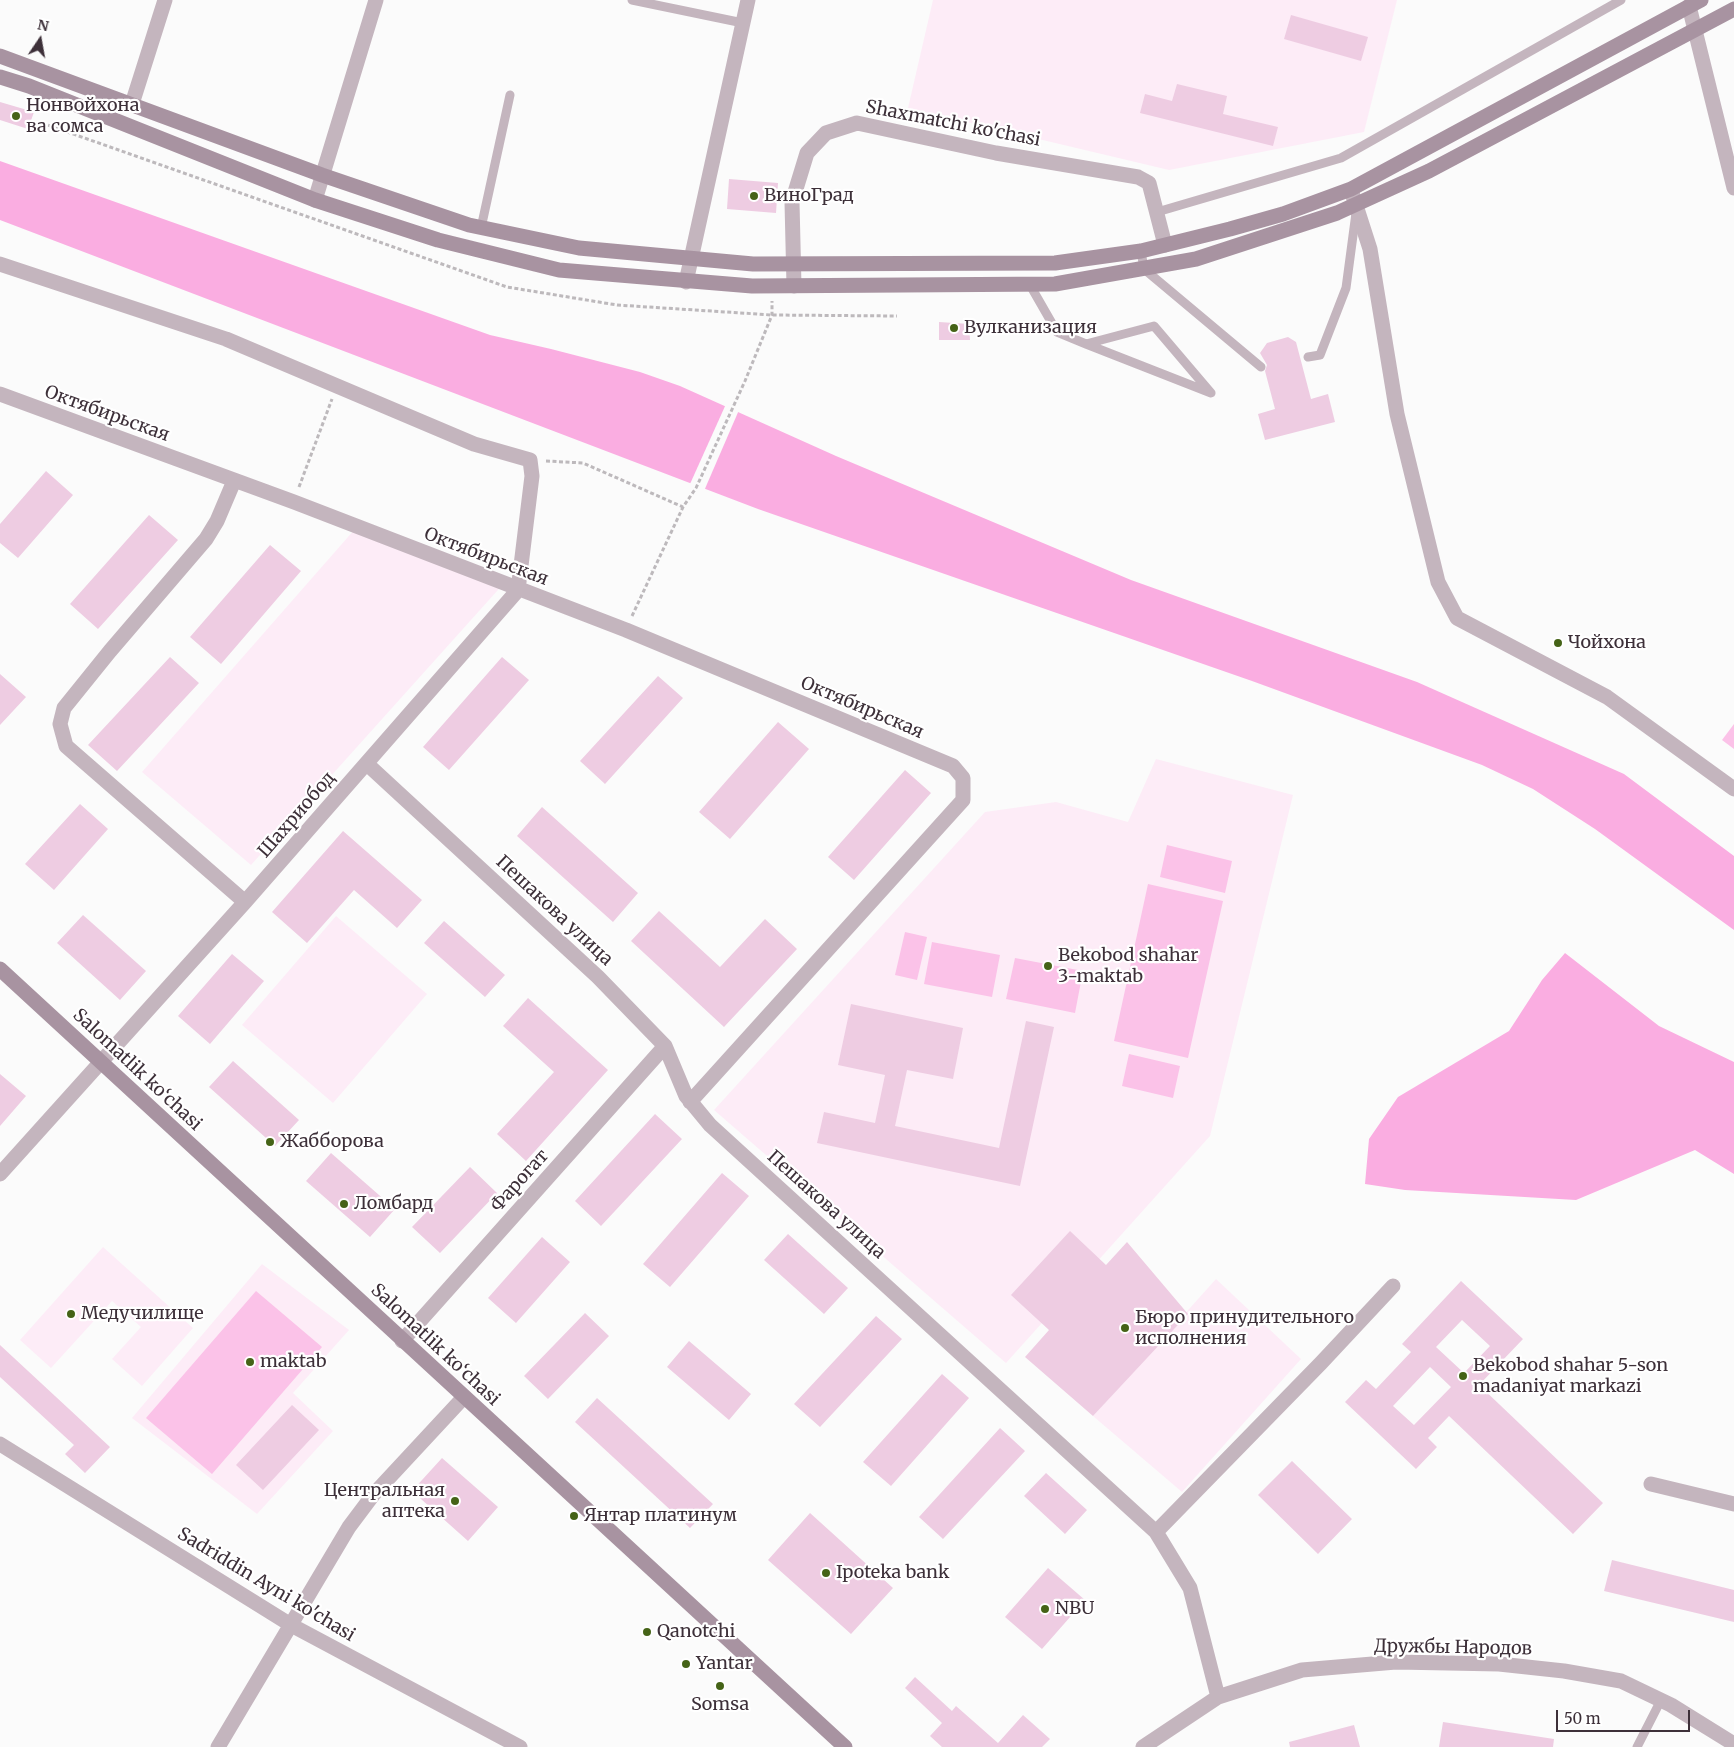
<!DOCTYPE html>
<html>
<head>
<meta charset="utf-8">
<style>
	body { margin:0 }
	#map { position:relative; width:1734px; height:1747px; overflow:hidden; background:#fbfbfb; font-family:Merriweather,serif }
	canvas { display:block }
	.north { position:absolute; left:15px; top:15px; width:50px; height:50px; -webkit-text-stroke:4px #fff; paint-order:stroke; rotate:12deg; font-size:14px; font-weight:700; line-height:20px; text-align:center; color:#3d3039 }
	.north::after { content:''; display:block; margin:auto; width:18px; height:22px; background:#3d3039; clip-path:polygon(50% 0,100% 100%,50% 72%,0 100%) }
	.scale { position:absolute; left:1556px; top:1710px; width:134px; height:22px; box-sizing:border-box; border:2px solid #3d3039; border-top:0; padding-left:6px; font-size:15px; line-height:18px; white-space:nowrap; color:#3d3039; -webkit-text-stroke:4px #fff; paint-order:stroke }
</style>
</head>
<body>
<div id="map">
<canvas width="1734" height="1747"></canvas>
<div class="north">N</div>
<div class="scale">50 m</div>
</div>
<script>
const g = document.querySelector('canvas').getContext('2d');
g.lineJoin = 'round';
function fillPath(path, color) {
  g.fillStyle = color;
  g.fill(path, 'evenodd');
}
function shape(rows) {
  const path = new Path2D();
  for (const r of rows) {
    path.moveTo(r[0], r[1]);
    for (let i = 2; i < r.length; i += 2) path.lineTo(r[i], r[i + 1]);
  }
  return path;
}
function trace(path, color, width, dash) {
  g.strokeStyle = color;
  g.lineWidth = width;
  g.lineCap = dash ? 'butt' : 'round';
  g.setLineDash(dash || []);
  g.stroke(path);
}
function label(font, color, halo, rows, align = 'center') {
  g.font = font + ' Merriweather,serif';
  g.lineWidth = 4.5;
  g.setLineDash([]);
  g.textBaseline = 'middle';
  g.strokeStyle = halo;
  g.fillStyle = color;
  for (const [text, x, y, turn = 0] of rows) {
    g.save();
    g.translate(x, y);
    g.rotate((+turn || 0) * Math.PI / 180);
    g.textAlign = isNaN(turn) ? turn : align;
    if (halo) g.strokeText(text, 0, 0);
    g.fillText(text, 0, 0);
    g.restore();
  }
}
const built = shape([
	[933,0,1397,0,1364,132,1169,170,908,108],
	[362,521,506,581,251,865,142,772],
	[1156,759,1293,795,1210,1136,1006,1363,714,1110,985,812,1056,802,1128,822],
	[336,916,427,994,333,1103,242,1025],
	[103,1247,193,1328,142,1386,112,1359,141,1327,112,1301,51,1368,20,1340],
	[262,1264,349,1330,293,1393,333,1431,257,1514,132,1418],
	[1216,1279,1301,1359,1182,1492,1093,1416]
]);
const green = shape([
	[1734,724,1734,749,1722,740],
	[1167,845,1232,861,1225,893,1160,877],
	[1148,884,1223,901,1188,1058,1114,1041],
	[905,932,927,937,917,980,895,975],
	[932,942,1000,955,992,997,924,984],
	[1015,958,1083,971,1075,1013,1006,999],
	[1129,1054,1180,1066,1173,1098,1122,1086],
	[256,1291,322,1347,212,1474,146,1418]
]);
const water = shape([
	[0,161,490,335,551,349,640,372,680,386,836,456,1131,580,1417,682,1624,774,1734,856,1734,930,1595,829,1533,789,1482,765,1252,681,758,509,0,220],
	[1565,953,1659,1026,1734,1062,1734,1174,1695,1150,1576,1200,1405,1190,1365,1184,1369,1139,1398,1097,1509,1031,1542,980]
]);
const pier = shape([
	[726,404,739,410,704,491,690,484]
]);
const building = shape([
	[1291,15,1368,37,1361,61,1284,39],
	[1177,84,1227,96,1223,114,1278,127,1273,146,1140,113,1145,94,1172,101],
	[0,102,34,112,28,129,0,120],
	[729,179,778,183,776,213,727,209],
	[939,322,969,324,970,340,939,340],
	[1288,337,1296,342,1311,399,1328,394,1335,422,1265,440,1258,414,1275,409,1265,371,1267,365,1260,353,1267,343],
	[46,471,73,495,18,558,0,543,0,524],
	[149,515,178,540,98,629,70,604],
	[270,545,301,571,221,664,190,637],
	[170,657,199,683,117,771,88,745],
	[502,657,529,680,449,770,423,747],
	[0,674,26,697,0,725],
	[658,676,683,698,605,784,580,761],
	[778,722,809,749,730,839,699,812],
	[905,770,931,793,854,880,828,857],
	[80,804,108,829,54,890,25,864],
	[542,807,638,893,613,922,517,836],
	[343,831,422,900,397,928,354,890,307,943,272,912],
	[659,911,720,967,765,919,797,949,724,1027,631,941],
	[83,915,146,971,120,1000,57,943],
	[444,921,505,975,485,997,424,943],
	[232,954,264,981,210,1044,178,1016],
	[528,998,608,1070,526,1161,497,1134,554,1072,503,1026],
	[851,1004,963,1028,953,1079,907,1070,895,1126,999,1148,1026,1021,1054,1027,1020,1186,817,1143,824,1112,875,1123,885,1075,838,1065],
	[233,1061,299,1120,275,1146,209,1087],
	[0,1074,26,1096,0,1126],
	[655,1114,682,1139,601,1226,575,1201],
	[331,1153,395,1209,370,1237,306,1181],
	[470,1167,497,1193,440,1253,412,1227],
	[722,1173,749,1196,670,1287,643,1264],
	[1070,1231,1106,1265,1127,1242,1188,1314,1093,1416,1025,1357,1049,1330,1011,1295],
	[788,1234,848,1288,824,1314,764,1260],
	[542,1237,570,1262,516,1323,488,1298],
	[1461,1281,1523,1339,1479,1385,1603,1503,1573,1534,1449,1416,1428,1438,1437,1447,1416,1469,1345,1402,1366,1380,1376,1389,1411,1352,1402,1344],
	[1462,1320,1490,1346,1464,1373,1436,1347],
	[1430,1367,1451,1387,1414,1425,1393,1406],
	[585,1313,609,1336,548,1399,524,1376],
	[876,1316,902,1339,820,1427,794,1404],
	[689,1341,751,1394,729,1420,667,1367],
	[0,1345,110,1447,85,1473,65,1454,74,1445,0,1377],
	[942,1374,969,1398,891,1486,863,1462],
	[597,1398,713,1504,690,1528,575,1422],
	[292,1405,319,1430,263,1490,236,1465],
	[1000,1428,1025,1451,943,1539,919,1517],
	[442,1458,498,1507,468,1541,412,1491],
	[1292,1461,1352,1519,1318,1554,1258,1495],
	[1046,1473,1087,1510,1065,1534,1024,1496],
	[810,1513,893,1588,851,1634,768,1560],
	[1612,1560,1734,1590,1734,1622,1604,1591],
	[1048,1568,1085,1600,1042,1649,1005,1617],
	[915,1677,952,1711,956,1706,998,1743,1023,1715,1050,1739,1042,1747,942,1747,930,1736,942,1723,905,1688],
	[1443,1722,1554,1739,1553,1747,1439,1747],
	[1354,1725,1360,1747,1290,1747,1289,1742]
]);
const path = shape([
	[42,123,507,287,617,305,772,315,897,316],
	[546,461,583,463,683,507],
	[299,487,332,399],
	[632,616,683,507,696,488,745,381,772,315,772,301]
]);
const lane = shape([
	[632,0,743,23],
	[1157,212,1341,158,1621,0],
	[481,228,510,95],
	[1141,251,1144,269,1261,367],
	[1030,285,1057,332,1086,344,1211,393,1154,326,1086,344],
	[1308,357,1320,355,1346,288,1356,213],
	[1637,1747,1661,1700]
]);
const street = shape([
	[1689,6,1734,188],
	[132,104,165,0],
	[1352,193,1370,249,1397,414,1438,582,1457,618,1607,697,1734,789],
	[315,200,376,0],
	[0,264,226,339,474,444,530,460,532,476,518,590,245,902,0,1174],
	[686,282,748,0],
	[794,286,792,202,807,153,826,133,857,123,996,153,1138,177,1149,183,1165,245],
	[0,394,294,502,626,630,953,766,963,778,963,800,690,1102],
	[234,481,217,521,206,539,110,651,64,708,60,724,66,746,245,902],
	[367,764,598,977,665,1046,686,1096,710,1125,1156,1532,1190,1588,1218,1697],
	[402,1341,665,1046],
	[0,1444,291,1625,520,1747],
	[1651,1484,1734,1504],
	[1156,1532,1321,1363,1393,1286],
	[218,1747,349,1527,373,1495,464,1397],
	[1143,1747,1218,1697,1302,1670,1396,1662,1499,1664,1564,1671,1621,1681,1671,1705,1734,1744]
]);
const secondary = shape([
	[0,56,322,175,469,225,579,248,753,264,1055,263,1141,251,1230,229,1283,214,1351,189,1701,0],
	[0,77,29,86,315,200,438,240,559,270,752,286,1055,284,1196,259,1337,213,1429,171,1734,9],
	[0,969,845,1747]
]);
const markers = [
	[16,116,5,"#456317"],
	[754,196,5,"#456317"],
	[954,328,5,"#456317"],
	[1558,643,5,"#456317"],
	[1048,966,5,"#456317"],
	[270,1142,5,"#456317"],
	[344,1204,5,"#456317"],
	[71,1314,5,"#456317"],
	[1125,1328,5,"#456317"],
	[250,1362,5,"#456317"],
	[1463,1376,5,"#456317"],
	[455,1501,5,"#456317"],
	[574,1516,5,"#456317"],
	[826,1573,5,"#456317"],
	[1045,1609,5,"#456317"],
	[647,1632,5,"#456317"],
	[686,1664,5,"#456317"],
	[720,1686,5,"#456317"]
];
const poiNames = [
	["Нонвойхона",26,106],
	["ва сомса",26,127],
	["ВиноГрад",764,196],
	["Вулканизация",964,328],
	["Чойхона",1568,643],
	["Bekobod shahar",1058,956],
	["3-maktab",1058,977],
	["Жабборова",280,1142],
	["Ломбард",354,1204],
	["Медучилище",81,1314],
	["Бюро принудительного",1135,1318],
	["исполнения",1135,1339],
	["maktab",260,1362],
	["Bekobod shahar 5-son",1473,1366],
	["madaniyat markazi",1473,1387],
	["Центральная",445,1491,"right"],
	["аптека",445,1512,"right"],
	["Янтар платинум",584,1516],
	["Ipoteka bank",836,1573],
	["NBU",1055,1609],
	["Qanotchi",657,1632],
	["Yantar",696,1664],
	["Somsa",720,1705,"center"]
];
const streetNames = [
	["Shaxmatchi ko'chasi",953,124,11],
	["Октябирьская",107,414,20],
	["Октябирьская",486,557,21],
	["Октябирьская",862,708,23],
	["Шахриобод",297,815,-49],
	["Пешакова улица",554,911,43],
	["Salomatlik ko‘chasi",137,1070,43],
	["Фарогат",520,1181,-48],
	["Пешакова улица",826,1205,42],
	["Salomatlik ko‘chasi",435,1345,43],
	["Sadriddin Ayni ko'chasi",266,1585,31],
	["Дружбы Народов",1453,1648,1]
];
fillPath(built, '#fdecf7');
fillPath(green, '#fbc2e8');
fillPath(water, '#faade1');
fillPath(pier, '#fbfbfb');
fillPath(building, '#eecce2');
trace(path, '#bdb9bc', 3, [4, 2.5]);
trace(lane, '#c4b5be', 9);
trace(street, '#c4b5be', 15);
trace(secondary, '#a893a1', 15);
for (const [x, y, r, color] of markers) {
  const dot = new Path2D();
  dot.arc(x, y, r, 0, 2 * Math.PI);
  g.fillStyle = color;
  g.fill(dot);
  trace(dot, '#fff', 2);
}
label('18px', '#3d3039', '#fff', poiNames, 'left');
label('18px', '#3d3039', '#fff', streetNames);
</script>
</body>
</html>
